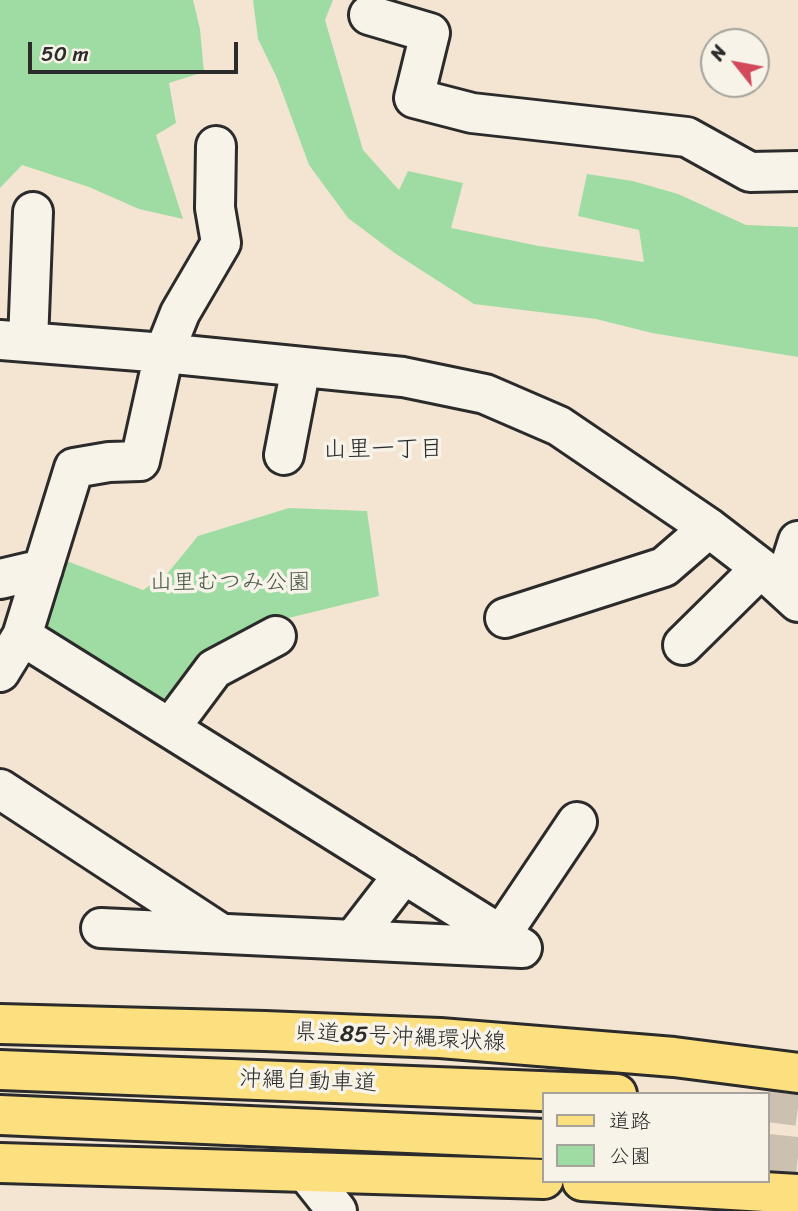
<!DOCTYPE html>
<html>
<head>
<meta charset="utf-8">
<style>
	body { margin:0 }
	#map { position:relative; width:798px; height:1211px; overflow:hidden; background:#f4e5d2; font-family:Sriracha,"Klee One",sans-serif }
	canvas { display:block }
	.legend { position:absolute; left:542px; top:1092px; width:228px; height:91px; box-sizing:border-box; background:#f7f3e8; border:2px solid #a5a39c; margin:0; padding:9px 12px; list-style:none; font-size:21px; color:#2b2b2b }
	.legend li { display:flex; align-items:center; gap:14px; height:35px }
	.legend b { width:35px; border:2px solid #a5a39c }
	.north { position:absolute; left:700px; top:28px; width:70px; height:70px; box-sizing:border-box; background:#f7f3e8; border:2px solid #a5a39c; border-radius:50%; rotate:301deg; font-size:19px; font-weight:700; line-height:28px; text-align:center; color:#2b2b2b }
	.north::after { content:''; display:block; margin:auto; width:24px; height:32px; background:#d1495b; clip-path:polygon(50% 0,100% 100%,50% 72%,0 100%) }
	.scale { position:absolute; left:28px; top:42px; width:210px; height:32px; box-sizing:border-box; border:4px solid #2b2b2b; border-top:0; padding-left:9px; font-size:21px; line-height:24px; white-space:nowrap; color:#2b2b2b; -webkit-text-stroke:5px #f7f3e8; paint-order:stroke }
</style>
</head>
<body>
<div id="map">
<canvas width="798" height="1211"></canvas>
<ul class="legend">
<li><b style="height:9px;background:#fce080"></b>道路</li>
<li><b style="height:19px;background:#9fdca3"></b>公園</li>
</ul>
<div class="north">N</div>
<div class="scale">50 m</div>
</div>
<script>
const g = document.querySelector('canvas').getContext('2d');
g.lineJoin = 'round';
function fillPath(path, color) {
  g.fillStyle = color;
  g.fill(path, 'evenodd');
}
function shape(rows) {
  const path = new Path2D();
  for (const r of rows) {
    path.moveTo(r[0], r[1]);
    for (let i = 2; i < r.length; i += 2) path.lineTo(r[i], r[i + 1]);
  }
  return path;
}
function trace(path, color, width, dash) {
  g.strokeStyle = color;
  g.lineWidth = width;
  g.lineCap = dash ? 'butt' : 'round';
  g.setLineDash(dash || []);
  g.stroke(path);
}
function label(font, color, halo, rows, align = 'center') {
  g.font = font + ' Sriracha,"Klee One",sans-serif';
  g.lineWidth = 7;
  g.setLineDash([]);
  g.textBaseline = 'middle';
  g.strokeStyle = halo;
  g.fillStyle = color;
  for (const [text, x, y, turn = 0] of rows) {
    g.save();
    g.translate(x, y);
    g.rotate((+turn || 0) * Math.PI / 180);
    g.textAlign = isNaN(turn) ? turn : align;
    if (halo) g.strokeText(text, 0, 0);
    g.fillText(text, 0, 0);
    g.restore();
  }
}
const green = shape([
	[0,0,193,0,200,29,204,72,169,83,176,123,156,135,183,219,139,209,89,187,22,165,0,188],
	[253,0,333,0,325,20,363,150,399,190,408,171,463,183,451,228,539,246,644,262,639,230,578,216,587,174,633,181,678,194,746,225,798,227,798,357,652,333,596,319,474,304,396,254,348,218,309,165,277,78,258,39],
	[289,508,367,511,379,596,272,622,166,708,40,645,64,560,143,590,167,574,198,536]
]);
const highwayTunnel = shape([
	[768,1103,798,1107],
	[768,1153,798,1156]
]);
const minor = shape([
	[369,15,430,33,414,98,472,113,687,137,750,172,798,171],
	[0,340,164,353,403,377,485,394,559,426,709,528,761,568,798,602],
	[28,342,33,212],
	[284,455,301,367],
	[0,579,43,569],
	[783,588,798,541],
	[505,618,664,567,709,528],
	[22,636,522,948,101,928],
	[683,645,761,568],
	[0,672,22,636,74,468,109,462,140,461,164,353,180,313,221,243,215,208,216,146],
	[170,728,214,669,276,636],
	[0,789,220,933],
	[501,935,577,822],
	[353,940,404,874],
	[306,1172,337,1211]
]);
const major = shape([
	[0,1024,265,1031,440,1038,674,1057,798,1073],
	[0,1163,544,1179],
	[582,1181,798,1194]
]);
const highway = shape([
	[0,1070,617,1094],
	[0,1115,544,1139]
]);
const parkNames = [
	["山里むつみ公園",230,583]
];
const streetNames = [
	["県道85号沖縄環状線",400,1038,3],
	["沖縄自動車道",308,1082,2]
];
const neighbourhoodNames = [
	["山里一丁目",383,450]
];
fillPath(green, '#9fdca3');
trace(highwayTunnel, '#ccc0b1', 38, [38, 19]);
trace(minor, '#2b2b2b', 44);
trace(major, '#2b2b2b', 44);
trace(highway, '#2b2b2b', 44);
trace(minor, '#f7f3e8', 38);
trace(major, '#fce080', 38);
trace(highway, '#fce080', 38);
label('23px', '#485749', '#f7f3e8', parkNames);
label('23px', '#2b2b2b', '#f7f3e8', streetNames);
label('24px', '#2b2b2b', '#f7f3e8', neighbourhoodNames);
</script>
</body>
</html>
